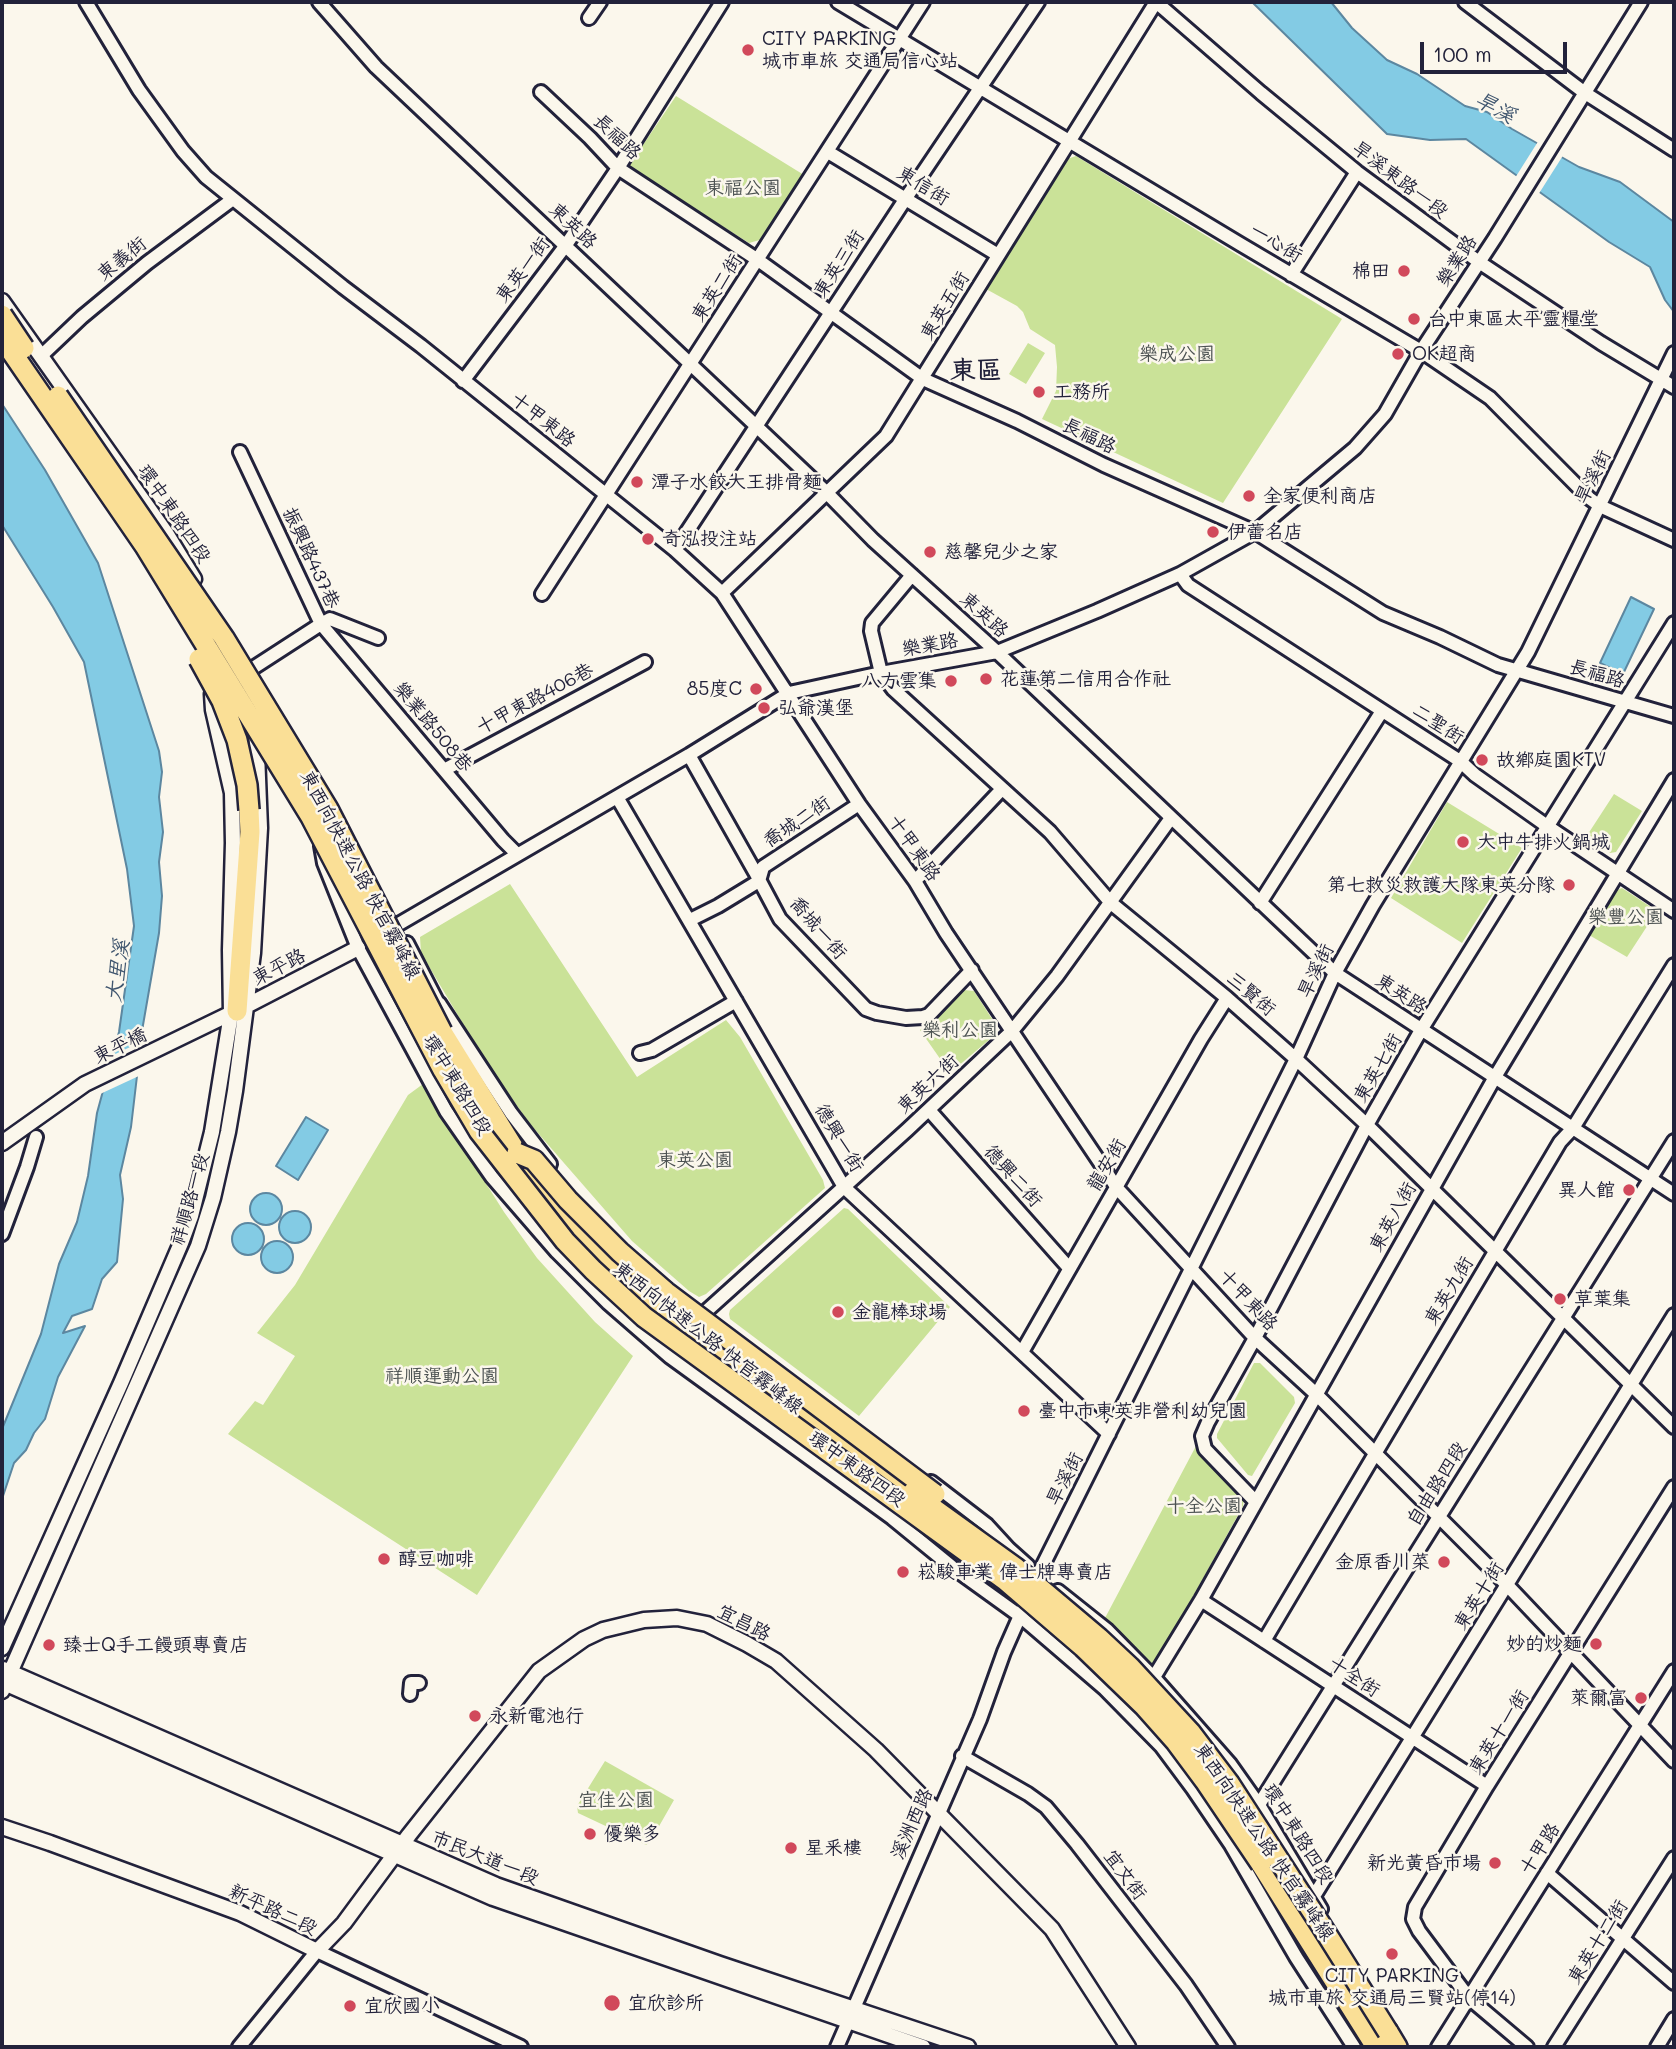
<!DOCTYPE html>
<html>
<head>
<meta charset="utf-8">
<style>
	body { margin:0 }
	#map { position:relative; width:1676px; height:2049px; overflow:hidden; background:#fbf7ec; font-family:Mali,sans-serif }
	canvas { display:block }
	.frame { position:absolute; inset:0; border:4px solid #22223b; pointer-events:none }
	.scale { position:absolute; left:1420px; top:42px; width:147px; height:32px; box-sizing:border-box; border:4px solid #22223b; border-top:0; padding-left:9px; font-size:21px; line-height:24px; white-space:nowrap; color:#22223b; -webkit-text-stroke:5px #fbf7ec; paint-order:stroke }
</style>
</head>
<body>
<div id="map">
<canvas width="1676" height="2049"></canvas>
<div class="frame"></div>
<div class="scale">100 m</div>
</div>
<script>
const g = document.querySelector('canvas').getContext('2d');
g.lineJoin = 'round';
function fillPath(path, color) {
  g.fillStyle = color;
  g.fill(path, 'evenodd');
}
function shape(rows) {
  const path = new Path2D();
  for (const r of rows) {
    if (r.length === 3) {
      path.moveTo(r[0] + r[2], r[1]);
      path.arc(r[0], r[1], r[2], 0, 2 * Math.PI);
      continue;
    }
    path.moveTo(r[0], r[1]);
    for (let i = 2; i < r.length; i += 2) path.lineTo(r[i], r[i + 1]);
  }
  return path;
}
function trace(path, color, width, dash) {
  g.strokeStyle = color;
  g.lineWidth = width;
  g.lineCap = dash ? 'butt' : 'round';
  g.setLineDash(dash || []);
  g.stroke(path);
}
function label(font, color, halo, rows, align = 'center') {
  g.font = font + ' Mali,"LXGW WenKai TC",sans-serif';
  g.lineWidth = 5;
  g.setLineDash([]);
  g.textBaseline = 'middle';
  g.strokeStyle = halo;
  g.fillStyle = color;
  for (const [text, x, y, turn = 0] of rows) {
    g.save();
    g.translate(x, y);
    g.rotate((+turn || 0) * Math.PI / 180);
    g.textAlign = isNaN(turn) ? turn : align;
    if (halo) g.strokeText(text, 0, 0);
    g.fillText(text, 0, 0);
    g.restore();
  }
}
const green = shape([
	[676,96,804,175,763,239,749,243,628,167],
	[1076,156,1342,319,1223,503,1042,419,1056,391,1057,367,1055,345,1030,329,1023,312,1017,306,986,289,1067,159],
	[1028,343,1045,353,1026,384,1009,374],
	[1614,794,1642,811,1616,852,1610,853,1588,834],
	[1447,802,1522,848,1462,943,1391,898],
	[510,884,637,1077,726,1020,740,1037,823,1180,825,1188,706,1294,699,1297,689,1291,632,1241,530,1124,485,1061,421,953,420,937],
	[1622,888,1657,911,1627,957,1589,935,1617,890],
	[964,990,974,991,996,1025,996,1034,950,1073,920,1030],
	[423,1084,504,1212,537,1258,595,1322,633,1356,477,1595,228,1434,255,1401,263,1405,295,1356,257,1333,295,1285,408,1095],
	[844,1208,848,1209,950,1307,859,1416,730,1319,729,1314,730,1310],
	[1254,1363,1260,1363,1294,1397,1295,1403,1252,1476,1248,1475,1217,1438,1217,1434],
	[1196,1446,1244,1497,1243,1506,1158,1660,1151,1664,1105,1618],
	[605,1761,674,1800,650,1842,646,1845,578,1813,577,1806]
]);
const water = shape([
	[1252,2,1331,2,1352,28,1387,60,1417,74,1465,106,1487,112,1512,129,1579,167,1620,182,1674,222,1674,312,1665,300,1650,267,1609,242,1466,139,1430,140,1387,134,1252,2],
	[2,404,45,470,98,563,159,751,162,772,159,797,163,832,159,862,162,896,159,933,143,1025,131,1127,120,1175,123,1199,117,1262,102,1279,92,1309,72,1316,63,1333,85,1326,58,1377,45,1419,34,1433,26,1450,14,1463,2,1499,2,1429,41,1334,59,1264,77,1222,88,1176,97,1113,119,1032,134,926,127,869,84,662,53,607,2,525,2,404],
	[1631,597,1654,609,1623,674,1600,663,1631,597],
	[306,1117,328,1130,298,1180,276,1166,306,1117],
	[266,1209,16],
	[295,1227,16],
	[248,1239,16],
	[277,1257,16]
]);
const pier = shape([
	[1539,140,1564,154,1538,195,1515,178],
	[145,1040,141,1075,98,1095,109,1057]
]);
const minor = shape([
	[86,2,139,90,183,151,206,177,343,287,421,346,675,550,722,593,859,804,915,881,946,933,1117,1188,1255,1338,1316,1394,1508,1586,1674,1761],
	[319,2,376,67,826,492,873,540,997,652,1335,973,1674,1194],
	[838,2,1240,244,1421,351,1490,398,1589,498,1600,506,1674,540],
	[1465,2,1585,93,1674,150],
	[589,18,600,2],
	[541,92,590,138,618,168,758,260,923,379,1017,421,1104,465,1255,532,1383,613,1440,637,1498,665,1674,716],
	[828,152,998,255],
	[1291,275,1357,172],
	[41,356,82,317,147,263,233,199],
	[463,381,566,245,618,168,722,2],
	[240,452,321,624,330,619,378,638],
	[675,550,906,198,1038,2],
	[1180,574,1188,585,1460,761,1475,775,1547,826,1674,911],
	[912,575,872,623,871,631,881,673,893,689,1050,832,1111,903,1227,998,1296,1059,1367,1125,1674,1427],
	[722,593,886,436,1156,2,1261,93,1357,172,1479,262,1601,343,1674,387],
	[542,594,923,2],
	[250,670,321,624,503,840,517,854],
	[689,755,755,872,780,919,866,1009,877,1013,906,1018,923,1017,929,1015,972,970],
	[444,770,645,662],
	[617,797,844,1187,1109,1434],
	[321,846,324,863,358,948,446,1111,492,1177,557,1252,608,1303,670,1357,892,1518,952,1567,1020,1616,1105,1689,1161,1746,1193,1789,1231,1845,1296,1957,1354,2047],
	[915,881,1002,789],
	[1260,903,1382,711],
	[690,920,718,906,759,881,763,867,859,804],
	[385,932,689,755,789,693,881,673,997,652,1097,611,1180,574,1255,532,1355,448,1385,414,1421,351,1495,238,1641,2],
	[407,943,442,1011],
	[439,1003,511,1113,550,1164],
	[640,1053,652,1050,736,1001],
	[929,1110,1069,1268],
	[2,1234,27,1167,36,1137],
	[702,1315,907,1130,1012,1031,1057,976,1171,818],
	[1022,1352,1201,1039,1227,998],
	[931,1482,987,1525,1009,1549,1028,1566],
	[1255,1501,1205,1449,1202,1436,1208,1422,1255,1338,1367,1125,1421,1030,1674,623],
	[1058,1591,1107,1630,1157,1681,1230,1764,1259,1805,1321,1909],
	[1201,1600,1487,1786],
	[1264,1641,1560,1142,1573,1128,1674,965],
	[1154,1677,1201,1600,1495,1077,1674,780],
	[410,1694,411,1683,419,1683],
	[962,1756,1028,1794,1046,1807,1077,1844,1186,1985,1228,2047],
	[1255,1811,1674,1141],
	[1547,1873,1674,1983],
	[1314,1896,1674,1315],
	[239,2047,317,1951,521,2047],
	[837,2047,980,1719,1004,1652,1038,1575,1296,1059,1335,973,1373,905,1528,652,1674,353],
	[1438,2047,1674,1671],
	[1527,2047,1469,1998,1419,1931,1413,1919,1415,1907,1487,1786,1674,1487],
	[1554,2047,1674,1858],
	[1657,2047,1674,2019]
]);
const tertiary = shape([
	[2,301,166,533,194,579],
	[2,1143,85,1084,248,1005,358,948],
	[2,1648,121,1383,181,1243,191,1216,212,1132,231,1014,230,950,233,843,232,793,213,710,212,694,215,686],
	[3,1669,496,1885,720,1964,968,2047],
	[2,1682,493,1898,923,2047],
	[2,1691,198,1246,213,1198,228,1132,235,1091,253,953,260,828,256,728],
	[2,1827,50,1843,240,1913,317,1951,344,1923,409,1835,539,1671,584,1639,603,1630,644,1620,677,1618,707,1624,747,1644,776,1661,876,1750,1052,1929,1128,2047]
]);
const trunk = shape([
	[237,1011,250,832,249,810],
	[442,1032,520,1158,560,1208,607,1258,631,1281,762,1382,912,1493],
	[1261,1864,1376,2047],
	[1388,2032,1397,2047]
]);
const trunkBridge = shape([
	[2,315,24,348],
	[2,338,145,546,311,817,443,1070,479,1131,565,1241,593,1270,644,1317,1005,1580,1083,1647,1144,1706,1176,1742,1205,1781,1261,1864],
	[58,396,224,638,328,809,442,1032],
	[199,659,222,701,237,740,247,785,249,810],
	[517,1153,534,1160,568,1200,620,1252,666,1292,935,1494],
	[912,1493,1016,1568,1099,1638,1130,1667,1191,1733,1229,1783,1321,1925,1388,2032]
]);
const markers = [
	[748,50,7,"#d1495b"],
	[1404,271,7,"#d1495b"],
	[1414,319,7,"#d1495b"],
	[1398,354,7,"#d1495b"],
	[1039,392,7,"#d1495b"],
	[637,482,7,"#d1495b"],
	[1249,496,7,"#d1495b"],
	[1213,532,7,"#d1495b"],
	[648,539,7,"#d1495b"],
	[930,552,7,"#d1495b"],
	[986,679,7,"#d1495b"],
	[951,681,7,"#d1495b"],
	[756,689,7,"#d1495b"],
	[764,708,7,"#d1495b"],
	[1482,760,7,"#d1495b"],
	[1463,842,7,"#d1495b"],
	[1569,885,7,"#d1495b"],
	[1629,1190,7,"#d1495b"],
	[1560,1299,7,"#d1495b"],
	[838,1312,7,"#d1495b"],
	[1024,1411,7,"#d1495b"],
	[384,1559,7,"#d1495b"],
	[1444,1562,7,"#d1495b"],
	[903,1572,7,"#d1495b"],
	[1596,1644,7,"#d1495b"],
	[49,1645,7,"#d1495b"],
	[1641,1698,7,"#d1495b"],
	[475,1716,7,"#d1495b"],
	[590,1834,7,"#d1495b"],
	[791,1848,7,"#d1495b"],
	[1495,1863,7,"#d1495b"],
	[1392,1954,7,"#d1495b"],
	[612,2003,9,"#d1495b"],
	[350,2006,7,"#d1495b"]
];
const poiNames = [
	["CITY PARKING",762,39],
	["城市車旅 交通局信心站",762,61],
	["棉田",1390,271,"right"],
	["台中東區太平靈糧堂",1428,319],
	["OK超商",1412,354],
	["工務所",1053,392],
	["潭子水餃大王排骨麵",651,482],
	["全家便利商店",1263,496],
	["伊蕾名店",1227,532],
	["奇泓投注站",662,539],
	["慈馨兒少之家",944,552],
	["花蓮第二信用合作社",1000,679],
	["八方雲集",937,681,"right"],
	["85度C",742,689,"right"],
	["弘爺漢堡",778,708],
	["故鄉庭園KTV",1496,760],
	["大中牛排火鍋城",1477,842],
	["第七救災救護大隊東英分隊",1555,885,"right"],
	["異人館",1615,1190,"right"],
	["草葉集",1574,1299],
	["金龍棒球場",852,1312],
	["臺中市東英非營利幼兒園",1038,1411],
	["醇豆咖啡",398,1559],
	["金原香川菜",1430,1562,"right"],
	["崧駿車業 偉士牌專賣店",917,1572],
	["妙的炒麵",1582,1644,"right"],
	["臻士Q手工饅頭專賣店",63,1645],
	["萊爾富",1627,1698,"right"],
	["永新電池行",489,1716],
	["優樂多",604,1834],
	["星釆樓",805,1848],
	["新光黃昏市場",1481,1863,"right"],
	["CITY PARKING",1392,1976,"center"],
	["城市車旅 交通局三賢站(停14)",1392,1998,"center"],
	["宜欣診所",628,2003],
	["宜欣國小",364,2006]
];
const streetNames = [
	["長福路",617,137,43],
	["旱溪東路一段",1400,180,37],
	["東信街",923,186,31],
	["東英路",573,226,43],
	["一心街",1276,243,31],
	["東義街",122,259,-39],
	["樂業路",1457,261,-57],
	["東英三街",839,264,-57],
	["東英一街",523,270,-53],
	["東英二街",717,288,-57],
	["東英五街",945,306,-59],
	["十甲東路",543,420,38],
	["長福路",1089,436,26],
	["旱溪街",1593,477,-64],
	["環中東路四段",174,514,56],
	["振興路437巷",311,558,65],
	["東英路",984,615,42],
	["樂業路",930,645,-10],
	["長福路",1597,674,16],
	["十甲東路406巷",535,699,-28],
	["二聖街",1438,724,33],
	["樂業路508巷",433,727,50],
	["喬城二街",797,822,-34],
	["十甲東路",914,848,55],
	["東西向快速公路 快官霧峰線",360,875,62],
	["喬城一街",818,928,49],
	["東平路",279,967,-27],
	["旱溪街",1316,971,-64],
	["三賢街",1251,994,40],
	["東英路",1401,994,33],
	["東平橋",120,1046,-26],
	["東英七街",1378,1068,-60],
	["東英六街",928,1084,-43],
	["環中東路四段",457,1085,59],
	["德興一街",839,1138,59],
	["龍安街",1107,1165,-60],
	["德興二街",1013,1176,48],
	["祥順路一段",190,1199,-74],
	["東英八街",1393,1217,-61],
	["東英九街",1449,1291,-59],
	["十甲東路",1248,1300,47],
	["東西向快速公路 快官霧峰線",708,1338,38],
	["環中東路四段",857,1469,36],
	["旱溪街",1065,1479,-63],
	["自由路四段",1437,1484,-58],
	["東英十街",1479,1596,-58],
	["宜昌路",744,1623,27],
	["十全街",1354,1677,33],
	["東英十一街",1499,1732,-58],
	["溪洲西路",912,1824,-66],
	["環中東路四段",1298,1834,58],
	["東西向快速公路 快官霧峰線",1264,1842,56],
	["十甲路",1540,1849,-58],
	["市民大道一段",485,1858,22],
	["宜文街",1125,1875,53],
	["新平路二段",273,1910,25],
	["東英十二街",1598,1942,-58]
];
const parkNames = [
	["東福公園",743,188],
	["樂成公園",1177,354],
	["樂豐公園",1626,917],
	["樂利公園",960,1030],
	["東英公園",695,1160],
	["祥順運動公園",442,1376],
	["十全公園",1204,1506],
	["宜佳公園",616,1800]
];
const waterNames = [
	["旱溪",1495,108,28],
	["大里溪",118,971,-82]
];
const districtNames = [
	["東區",976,371]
];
fillPath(green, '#cae298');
fillPath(water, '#83cbe4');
trace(water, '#5c87a0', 2);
fillPath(pier, '#fbf7ec');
trace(minor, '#22223b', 18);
trace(tertiary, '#22223b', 19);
trace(trunk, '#22223b', 24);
trace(minor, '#fbf7ec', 12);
trace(tertiary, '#fbf7ec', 14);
trace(trunk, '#fadf96', 19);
trace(trunkBridge, '#22223b', 24, []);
trace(trunkBridge, '#fadf96', 19);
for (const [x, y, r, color] of markers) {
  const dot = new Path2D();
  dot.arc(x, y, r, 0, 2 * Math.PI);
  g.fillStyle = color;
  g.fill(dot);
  trace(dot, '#fbf7ec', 2.5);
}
label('19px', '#22223b', '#fbf7ec', poiNames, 'left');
label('19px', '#22223b', '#fbf7ec', streetNames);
label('19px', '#4c5252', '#fbf7ec', parkNames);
label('italic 21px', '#3f556e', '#fbf7ec', waterNames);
label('bold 26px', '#22223b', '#fbf7ec', districtNames);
</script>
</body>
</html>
